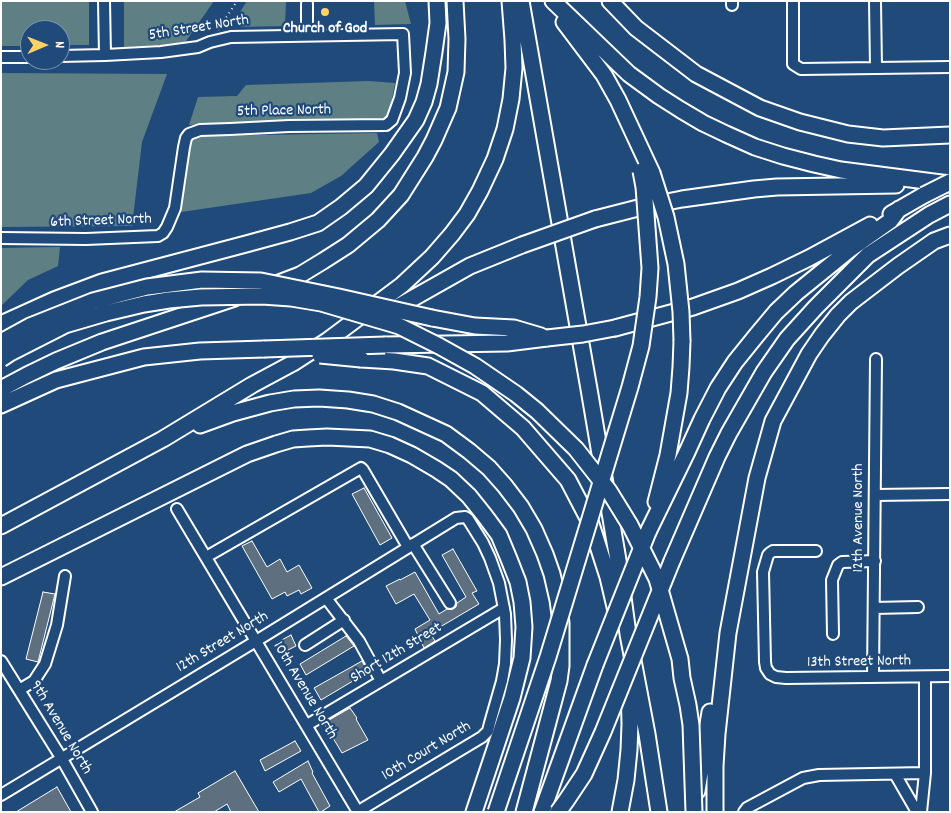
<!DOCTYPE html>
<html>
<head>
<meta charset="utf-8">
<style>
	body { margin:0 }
	#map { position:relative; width:951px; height:813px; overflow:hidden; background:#1f4a7a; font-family:Dekko,sans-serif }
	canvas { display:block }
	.frame { position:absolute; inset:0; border:2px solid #fff; pointer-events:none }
	.north { position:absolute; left:20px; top:20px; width:50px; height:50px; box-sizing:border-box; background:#1f4a7a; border:1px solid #7992af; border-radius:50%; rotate:89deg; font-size:14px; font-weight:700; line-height:20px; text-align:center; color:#fff }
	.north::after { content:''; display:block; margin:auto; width:18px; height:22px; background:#ffd166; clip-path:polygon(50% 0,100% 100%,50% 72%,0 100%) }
</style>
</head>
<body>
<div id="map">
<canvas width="951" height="813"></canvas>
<div class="frame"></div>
<div class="north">N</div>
</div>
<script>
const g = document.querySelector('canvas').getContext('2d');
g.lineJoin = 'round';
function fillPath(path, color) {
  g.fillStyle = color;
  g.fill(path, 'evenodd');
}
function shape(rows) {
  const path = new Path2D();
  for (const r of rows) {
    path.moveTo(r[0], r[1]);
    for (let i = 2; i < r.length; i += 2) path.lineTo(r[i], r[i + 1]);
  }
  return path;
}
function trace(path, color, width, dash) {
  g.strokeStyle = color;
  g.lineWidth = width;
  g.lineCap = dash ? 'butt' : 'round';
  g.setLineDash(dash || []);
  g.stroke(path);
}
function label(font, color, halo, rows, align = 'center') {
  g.font = font + ' Dekko,sans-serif';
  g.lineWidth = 4.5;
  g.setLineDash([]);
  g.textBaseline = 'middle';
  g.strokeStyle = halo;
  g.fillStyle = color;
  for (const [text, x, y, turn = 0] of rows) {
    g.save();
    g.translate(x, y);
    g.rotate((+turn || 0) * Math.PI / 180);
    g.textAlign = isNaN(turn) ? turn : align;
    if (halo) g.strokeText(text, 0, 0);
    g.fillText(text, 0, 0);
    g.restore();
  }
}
const green = shape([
	[1,1,89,1,89,45,60,45,60,30,30,30,30,46,1,46],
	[124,1,214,1,184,44,124,47],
	[247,1,286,1,285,26,240,27,240,12],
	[374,1,405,1,411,24,375,25],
	[1,73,167,74,142,142,132,226,1,227],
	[369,81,395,83,389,115,384,118,375,120,189,125,198,97,237,96,246,85],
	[377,133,379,142,341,176,311,193,181,212,188,150,191,140,199,136],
	[60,247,58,266,28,280,1,306,1,248]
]);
const building = shape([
	[364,488,392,538,380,545,352,494,364,488],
	[252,541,267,567,280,559,287,572,299,565,312,588,301,594,299,590,287,596,285,592,272,599,242,546,252,541],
	[453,549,477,591,472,593,479,604,430,633,435,641,424,648,415,629,430,620,414,594,396,604,386,586,400,579,400,580,415,572,439,614,447,609,453,609,456,607,457,603,466,597,442,555,453,549],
	[43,592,55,594,38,662,26,659,43,592],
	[291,635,296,646,282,653,276,643,291,635],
	[346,636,354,646,306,675,300,664,346,636],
	[362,661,368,672,321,700,314,688,362,661],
	[350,708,357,718,356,719,368,740,342,753,324,723,350,708],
	[295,741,301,751,265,771,260,760,295,741],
	[308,761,313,772,312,773,330,806,321,812,319,812,301,779,279,792,273,782,308,761],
	[235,771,259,812,231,812,227,804,214,812,174,812,200,797,198,793,235,771],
	[57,787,71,812,16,812,57,787]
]);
const path = shape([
	[218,30,237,1]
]);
const minor = shape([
	[104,1,105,55],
	[793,1,793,64,801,69,950,67],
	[875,1,876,68],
	[307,4,307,35],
	[732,5,732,1],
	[1,57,30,57],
	[1,238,86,239,158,236,163,233,167,227,175,208,184,147,186,138,189,134,200,130,230,129,289,126,386,125,392,120,400,98,405,73,403,34,231,37,210,42,198,47,161,52,105,55,60,56],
	[875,495,950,494],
	[177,509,358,812],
	[413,544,450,603],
	[816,551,773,551,770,553,768,555,763,572,765,662,766,668,770,674,776,677,786,678,950,676],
	[206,557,361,468,363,470,408,547],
	[326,598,359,641,381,681],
	[874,608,918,607],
	[833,634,832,580,838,565,842,562,875,561],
	[305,645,344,620],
	[1,661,62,759,92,812],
	[873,677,876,359],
	[19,690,34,681,45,664,57,625,65,576],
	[307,725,504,608],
	[895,774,917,812],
	[1,795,256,641,456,518,465,517,468,519,483,543,490,558,499,583,505,614,506,640,505,664,502,681,490,723,488,731,482,737,357,812],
	[744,812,747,808,803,778,819,775,925,773],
	[921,812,925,773,925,677]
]);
const highway = shape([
	[521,1,589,389,618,560,628,634,647,734,659,812],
	[553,1,629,74,659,96,681,110,703,123,726,134,755,147,783,156,814,164,841,170,949,184],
	[610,1,636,28,696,74,760,108,800,122,848,134,883,138,950,135],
	[564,22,604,75,618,100,652,173],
	[891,214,924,195],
	[595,219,642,207,682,199,754,189,777,187,896,185],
	[271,286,300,275,323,261,348,245,378,220,401,195,425,157,434,140,448,108,456,72,457,39,455,1],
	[385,314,470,266,522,245],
	[432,318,475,326,514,328,541,336],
	[1,324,54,300,102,282,246,244,290,232,318,223,341,207,366,186,392,154,416,120,424,102,429,84,434,52,438,23,437,1],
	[615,328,693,307,738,291,772,276,809,258,870,225],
	[385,345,507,343,547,338],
	[361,359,394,361,428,366,482,393,523,428,568,480,591,524,608,577,616,611],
	[1,389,27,375,56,361,102,342,235,298],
	[1,405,56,380,144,357,200,351,264,349],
	[200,425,233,413,270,403,294,399,319,398,348,400,373,404,398,412,446,434,469,451,489,468,505,486,521,507,534,529,545,554,552,574,558,600,561,623,561,666,559,681,524,812],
	[656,502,668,455,679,393,681,367,682,341],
	[1,526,163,439,252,385,293,363,327,341,402,285,432,257,452,234,467,214,480,191,495,159,505,129,511,99,514,68,513,40,510,1],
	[648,532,687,452,702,419,718,388,735,362,756,336,776,312,796,293,849,250,890,221,899,209],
	[672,561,717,457,729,433,764,372,787,339,816,307,868,255,929,215,950,204],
	[1,577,247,454,276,444,293,439,308,438,327,437,370,439,390,445,412,455,436,469,451,479,469,496,485,516,499,535,509,559,518,582,522,602,524,627,522,658,512,698,474,812],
	[697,791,710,712],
	[542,812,595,665],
	[620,812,626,780,629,750,630,724,629,683],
	[715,812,715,766,717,734,728,633,757,478,773,421,809,354,822,335,838,315,851,302,898,266,934,241,950,235]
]);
const highwayBridge = shape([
	[652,173,666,217,676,264,681,312,682,341],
	[924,195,950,182],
	[522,245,595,219],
	[547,338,583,334,615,328],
	[1,342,30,326,93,301,147,287,202,280,261,281,339,297,432,318],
	[264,349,385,345],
	[320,355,361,359],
	[1,359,10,353,65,325,106,313,144,304,169,300,201,297,262,296,291,298,321,303,399,326,439,346,475,366,516,394,537,411,576,449,609,491,630,525,657,579,680,659,682,678,688,705,691,725,694,812],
	[595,665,648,532],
	[496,812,548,657,630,387,641,346,648,297,650,268,644,187,641,171],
	[558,812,566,801,584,774,603,732,672,561]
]);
const markers = [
	[325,12,5,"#ffd166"]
];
const streetNames = [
	["5th Street North",199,29,-9],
	["5th Place North",284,112,-1],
	["6th Street North",101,222,-2],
	["12th Avenue North",860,518,-90],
	["12th Street North",223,643,-31],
	["Short 12th Street",397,654,-31],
	["13th Street North",859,663,-1],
	["10th Avenue North",304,691,59],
	["9th Avenue North",60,728,59],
	["10th Court North",427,752,-31]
];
const poiNames = [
	["Church of God",325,30]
];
fillPath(green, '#5e8084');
fillPath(building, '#5e707f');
trace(building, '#fff', 1);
trace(minor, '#fff', 14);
trace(highway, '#fff', 19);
trace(path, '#fff', 2, [1, 4]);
trace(minor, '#1f4a7a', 10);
trace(highway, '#1f4a7a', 15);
trace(highwayBridge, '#fff', 19, []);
trace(highwayBridge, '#1f4a7a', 15);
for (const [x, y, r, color] of markers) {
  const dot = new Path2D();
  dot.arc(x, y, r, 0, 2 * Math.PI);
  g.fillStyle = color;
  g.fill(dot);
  trace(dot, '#1f4a7a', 2);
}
label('16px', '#fff', '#1f4a7a', streetNames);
label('bold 16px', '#fff', '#1f4a7a', poiNames);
</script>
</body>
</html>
